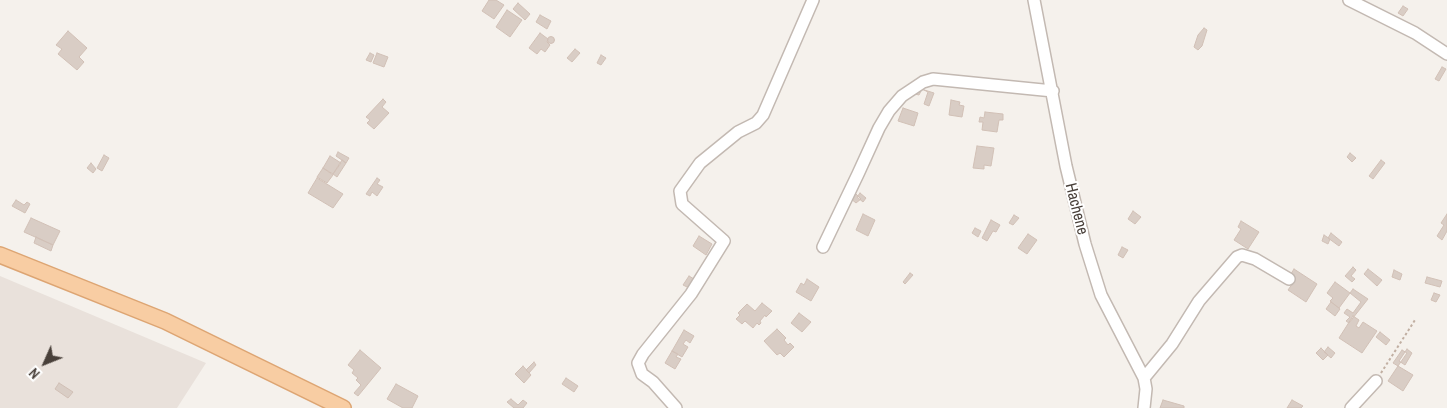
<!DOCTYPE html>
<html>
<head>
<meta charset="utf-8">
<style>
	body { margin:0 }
	#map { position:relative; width:1447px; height:408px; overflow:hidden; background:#f5f1ec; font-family:"Archivo Narrow",sans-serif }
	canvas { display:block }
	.north { position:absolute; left:20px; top:338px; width:50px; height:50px; -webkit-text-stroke:4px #fff; paint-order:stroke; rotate:226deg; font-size:14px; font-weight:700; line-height:20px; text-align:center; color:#49403a }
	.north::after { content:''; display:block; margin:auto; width:18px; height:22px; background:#49403a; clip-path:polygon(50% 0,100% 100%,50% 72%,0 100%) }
</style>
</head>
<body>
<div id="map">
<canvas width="1447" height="408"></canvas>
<div class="north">N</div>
</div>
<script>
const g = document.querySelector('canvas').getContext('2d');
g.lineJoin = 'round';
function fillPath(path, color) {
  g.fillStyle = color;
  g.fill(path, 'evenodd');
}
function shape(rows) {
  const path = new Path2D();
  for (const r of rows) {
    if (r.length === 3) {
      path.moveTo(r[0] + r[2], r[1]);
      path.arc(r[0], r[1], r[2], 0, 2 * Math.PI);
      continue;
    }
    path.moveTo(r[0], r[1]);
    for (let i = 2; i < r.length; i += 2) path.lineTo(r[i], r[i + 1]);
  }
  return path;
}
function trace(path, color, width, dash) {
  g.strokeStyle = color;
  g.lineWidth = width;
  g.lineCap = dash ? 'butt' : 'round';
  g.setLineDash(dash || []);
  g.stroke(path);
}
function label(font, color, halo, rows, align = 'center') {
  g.font = font + ' "Archivo Narrow",sans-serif';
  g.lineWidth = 4;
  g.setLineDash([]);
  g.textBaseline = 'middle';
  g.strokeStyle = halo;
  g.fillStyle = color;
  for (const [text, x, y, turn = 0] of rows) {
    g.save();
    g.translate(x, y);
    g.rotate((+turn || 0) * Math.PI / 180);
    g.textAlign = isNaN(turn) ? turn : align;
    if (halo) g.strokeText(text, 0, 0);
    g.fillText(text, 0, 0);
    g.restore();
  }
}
const residential = shape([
	[0,276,206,363,177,408,0,408]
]);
const building = shape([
	[489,0,496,0,504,5,494,19,482,11,489,0],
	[518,3,530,14,525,20,513,9,518,3],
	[1403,6,1408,9,1403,16,1398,13,1403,6],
	[507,10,522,20,510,37,496,27,507,10],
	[540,15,551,21,547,29,536,22,540,15],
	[1204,28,1207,30,1202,46,1198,50,1194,47,1198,35,1204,28],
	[68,31,87,48,79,57,84,62,77,70,58,54,62,49,56,45,68,31],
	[540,33,548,39,547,42,550,45,545,52,541,49,537,54,529,48,540,33],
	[551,40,3.5],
	[575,49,580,53,572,62,567,58,575,49],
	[370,53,374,55,371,62,366,60,370,53],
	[377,53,388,57,384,67,373,63,377,53],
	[601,55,606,58,601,65,597,63,601,55],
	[1442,67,1446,69,1439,81,1435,79,1442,67],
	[918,88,934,93,929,106,924,104,928,92,922,89,919,95,915,94,918,88],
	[383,99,386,102,382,107,389,113,374,129,367,123,370,120,366,117,383,99],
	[951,100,960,102,959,105,964,106,962,117,949,115,951,100],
	[903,108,918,113,914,126,898,121,903,108],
	[985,112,1003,114,1003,120,999,120,997,132,982,130,983,122,979,122,980,117,984,118,985,112],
	[977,146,994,148,991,166,984,165,984,169,973,168,977,146],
	[338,152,349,158,346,163,336,156,338,152],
	[1350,153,1356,158,1352,162,1347,157,1350,153],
	[104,155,109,158,102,171,97,168,104,155],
	[330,156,341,163,333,174,323,168,330,156],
	[342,160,346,163,337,177,333,174,342,160],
	[1381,160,1385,163,1373,179,1369,176,1381,160],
	[91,163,96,169,93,173,87,168,91,163],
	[323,168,333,175,327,183,317,177,323,168],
	[317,178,343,194,333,208,308,193,317,178],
	[377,178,380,180,377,184,383,187,377,196,372,192,370,196,366,194,377,178],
	[855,193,861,199,856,203,850,198,855,193],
	[860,193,866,198,863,202,857,197,860,193],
	[16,200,24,205,27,202,30,204,25,213,12,206,16,200],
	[1133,211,1141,217,1135,224,1128,219,1133,211],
	[863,214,875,220,868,236,856,230,863,214],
	[1447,214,1447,231,1442,240,1437,236,1444,225,1441,223,1447,214],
	[1014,215,1019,218,1013,225,1009,223,1014,215],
	[31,218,60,231,53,245,24,232,31,218],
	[991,220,1000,225,996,232,993,231,987,241,982,238,991,220],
	[1241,221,1259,232,1248,249,1234,240,1241,229,1238,227,1241,221],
	[975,228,981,231,978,237,972,233,975,228],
	[1331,233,1342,242,1339,246,1328,238,1331,233],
	[1028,234,1037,240,1027,254,1018,248,1028,234],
	[1324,235,1330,239,1328,244,1322,241,1324,235],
	[699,236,712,244,706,255,693,246,699,236],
	[36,237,53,245,51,251,34,243,36,237],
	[1122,247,1128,250,1123,258,1118,255,1122,247],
	[1353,267,1356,270,1351,276,1355,279,1352,282,1345,276,1353,267],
	[1294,269,1317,284,1306,302,1288,290,1295,280,1289,277,1294,269],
	[1368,269,1382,280,1377,286,1364,274,1368,269],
	[1394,270,1402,274,1400,280,1392,277,1394,270],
	[910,273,913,275,905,284,903,282,910,273],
	[689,276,694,279,689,288,683,285,689,276],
	[1427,277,1442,281,1440,287,1425,283,1427,277],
	[807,279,819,287,811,301,796,292,801,283,804,285,807,279],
	[1335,282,1350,293,1339,308,1330,301,1333,298,1327,293,1335,282],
	[1353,289,1368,299,1349,323,1346,321,1350,317,1344,313,1347,309,1353,313,1361,302,1350,293,1353,289],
	[1434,293,1440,295,1436,302,1431,300,1434,293],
	[1331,302,1340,309,1335,316,1326,309,1331,302],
	[762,303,772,311,766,317,765,315,760,321,761,323,759,325,757,323,753,328,745,321,742,324,736,319,740,315,738,313,747,304,755,311,762,303],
	[799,313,811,322,802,332,791,323,799,313],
	[1353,316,1359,320,1356,326,1359,328,1363,322,1377,331,1362,353,1339,338,1353,316],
	[777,329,786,338,784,340,788,345,790,343,794,347,784,357,780,353,777,355,764,341,777,329],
	[684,330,694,336,690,343,686,340,683,344,688,347,682,357,672,351,684,330],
	[1380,332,1390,340,1386,345,1376,337,1380,332],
	[1328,347,1335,353,1331,358,1324,352,1328,347],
	[1321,348,1328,355,1323,360,1316,353,1321,348],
	[1407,349,1412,353,1405,365,1399,361,1407,349],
	[360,350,381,368,358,396,354,393,361,385,356,380,358,378,352,373,354,370,348,365,360,350],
	[1402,350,1407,353,1398,366,1393,363,1402,350],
	[672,351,678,354,676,357,681,359,675,369,665,363,672,351],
	[534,362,536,365,529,373,526,370,534,362],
	[523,366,531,375,524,383,515,374,523,366],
	[1398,366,1413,375,1403,391,1388,381,1398,366],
	[566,378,578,386,574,392,562,384,566,378],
	[59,383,73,392,68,398,55,389,59,383],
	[396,384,418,396,412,408,403,408,387,399,396,384],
	[511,399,518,405,523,400,527,403,523,408,514,408,507,402,511,399],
	[1163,400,1184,406,1184,408,1160,408,1163,400],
	[1292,400,1303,406,1301,408,1287,408,1292,400]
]);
const path = shape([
	[1381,373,1415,320]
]);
const minor = shape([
	[1034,0,1066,166,1085,244,1101,295,1144,378,1146,389,1144,408],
	[1349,0,1415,33,1447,54],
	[823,247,858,174,879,128,889,111,902,96,923,82,933,79,1053,91],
	[1144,378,1172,344,1199,301,1237,257,1242,255,1255,259,1289,279],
	[676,408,653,382,642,374,638,363,643,354,691,294,724,241,682,204,680,191,700,163,738,132,756,123,763,115,813,0],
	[1351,408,1376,381]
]);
const major = shape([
	[0,255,165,321,343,408]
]);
const streetNames = [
	["Hachene",1076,209,76]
];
fillPath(residential, '#e9e1db');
fillPath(building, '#d9cdc5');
trace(building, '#d1c0b6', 1);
trace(minor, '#c3b9b2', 14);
trace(major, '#dda573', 18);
trace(path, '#c1afa2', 2, [2.5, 2.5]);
trace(minor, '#fff', 11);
trace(major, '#f8cda3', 15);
label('16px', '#49403a', '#fff', streetNames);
</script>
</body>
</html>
